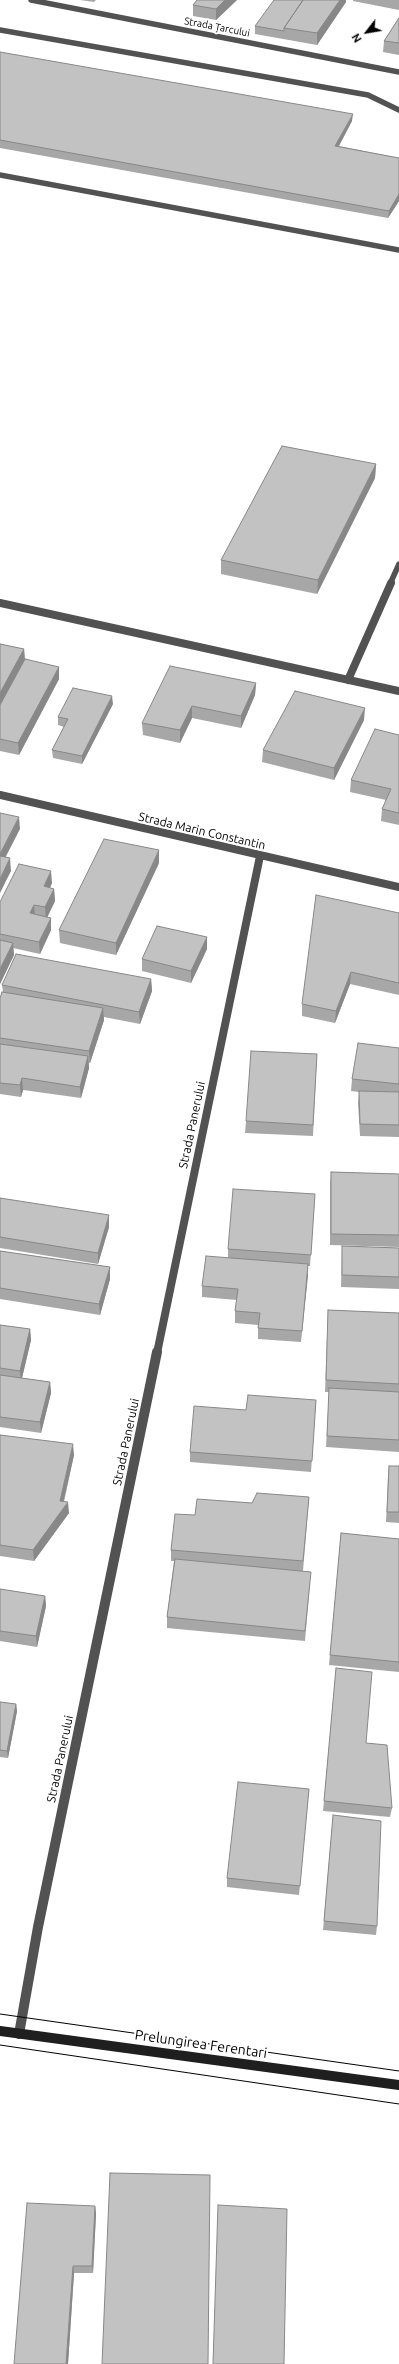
<!DOCTYPE html>
<html>
<head>
<meta charset="utf-8">
<style>
	body { margin:0 }
	#map { position:relative; width:399px; height:2364px; overflow:hidden; background:#fff; font-family:Ubuntu,sans-serif }
	canvas { display:block }
	.north { position:absolute; left:347px; top:12px; width:40px; height:40px; -webkit-text-stroke:3px #fff; paint-order:stroke; rotate:239deg; font-size:11px; font-weight:700; line-height:16px; text-align:center; color:#000 }
	.north::after { content:''; display:block; margin:auto; width:14px; height:18px; background:#000; clip-path:polygon(50% 0,100% 100%,50% 72%,0 100%) }
</style>
</head>
<body>
<div id="map">
<canvas width="399" height="2364"></canvas>
<div class="north">N</div>
</div>
<script>
const g = document.querySelector('canvas').getContext('2d');
g.lineJoin = 'round';
function shape(rows) {
  const path = new Path2D();
  for (const r of rows) {
    path.moveTo(r[0], r[1]);
    for (let i = 2; i < r.length; i += 2) path.lineTo(r[i], r[i + 1]);
  }
  return path;
}
function trace(path, color, width, dash) {
  g.strokeStyle = color;
  g.lineWidth = width;
  g.lineCap = dash ? 'butt' : 'round';
  g.setLineDash(dash || []);
  g.stroke(path);
}
function fillPath(path, color) {
  g.fillStyle = color;
  g.fill(path, 'evenodd');
}
function label(font, color, halo, rows, align = 'center') {
  g.font = font + ' Ubuntu,sans-serif';
  g.lineWidth = 4;
  g.setLineDash([]);
  g.textBaseline = 'middle';
  g.strokeStyle = halo;
  g.fillStyle = color;
  for (const [text, x, y, turn = 0] of rows) {
    g.save();
    g.translate(x, y);
    g.rotate((+turn || 0) * Math.PI / 180);
    g.textAlign = isNaN(turn) ? turn : align;
    if (halo) g.strokeText(text, 0, 0);
    g.fillText(text, 0, 0);
    g.restore();
  }
}
const laneFar1 = shape([
	[0,30,368,95,399,110],
	[0,175,399,250],
	[390,584,399,564]
]);
const lane = shape([
	[0,603,399,691],
	[348,680,391,583]
]);
const streetFar2 = shape([
	[31,0,399,72]
]);
const streetFar1 = shape([
	[0,795,399,887],
	[157,1353,260,856]
]);
const street = shape([
	[19,2034,38,1927,157,1352]
]);
const secondary = shape([
	[0,2031,399,2085]
]);
const tram = shape([
	[0,2014,399,2071],
	[0,2045,399,2104]
]);
const wall = shape([
	[80,0,96,0,94,2],
	[197,0,237,0,216,20,193,16,193,5],
	[353,0,399,0,399,10,353,1],
	[346,2,317,45,255,34,255,26],
	[399,18,399,55,383,52,384,41],
	[0,52,352,121,339,146,399,158,399,201,388,218,0,148],
	[376,464,375,478,317,594,221,574,221,560],
	[0,644,24,649,25,660,59,667,59,679,19,755,0,751],
	[256,683,255,695,241,728,192,718,180,743,143,735,142,723],
	[113,704,82,764,53,758,52,750,64,727,58,725,58,717],
	[364,720,334,780,262,762,263,750],
	[399,735,399,825,381,821,382,809,386,800,350,792,351,780],
	[159,863,116,955,60,943,59,930],
	[52,883,50,888,54,889,55,901,47,917,51,918,51,930,40,954,13,948,14,955,0,984,0,902],
	[399,913,399,995,350,984,335,1023,302,1016,302,1004],
	[207,949,191,983,142,971,142,959],
	[151,979,152,991,140,1024,104,1017,104,1020,90,1063,89,1063,89,1068,81,1098,23,1090,21,1097,0,1094,0,998,3,992,2,985],
	[399,1048,399,1137,360,1136,358,1103,359,1092,351,1091,352,1079],
	[317,1054,313,1136,245,1133,246,1121],
	[331,1172,399,1174,399,1247,330,1245,330,1184],
	[315,1194,310,1266,308,1266,301,1342,258,1339,258,1325,235,1323,235,1311,237,1300,202,1297,202,1286,228,1258,228,1249],
	[0,1198,109,1227,98,1264,0,1248],
	[342,1246,399,1248,399,1289,341,1287],
	[0,1251,110,1267,110,1279,100,1315,0,1299],
	[328,1310,399,1313,399,1452,326,1447,329,1392,325,1392],
	[0,1325,30,1329,31,1340,22,1378,50,1382,51,1393,41,1433,0,1427],
	[316,1400,311,1472,190,1462,190,1452,246,1410],
	[0,1435,74,1455,64,1502,69,1513,34,1561,0,1556],
	[389,1466,399,1466,399,1523,386,1522,388,1477],
	[309,1497,303,1571,310,1582,305,1641,167,1628,167,1617,174,1561,171,1561,171,1550,195,1515,252,1503],
	[341,1533,399,1539,399,1672,329,1665],
	[0,1589,45,1596,46,1606,37,1647,0,1641],
	[336,1668,392,1808,390,1817,323,1811],
	[0,1702,16,1704,17,1711,8,1758,0,1757],
	[309,1789,299,1895,227,1887,227,1878],
	[333,1815,377,1926,376,1935,323,1930],
	[95,2206,96,2214,93,2273,74,2273,68,2364,14,2364]
]);
const shadedWall = shape([
	[225,0,237,0,216,20,216,9],
	[340,0,346,0,346,2,317,45,317,33],
	[353,114,352,121,335,153,335,146],
	[399,194,399,201,388,218,389,211],
	[376,464,375,478,317,594,318,580],
	[24,649,25,661,0,706,0,693],
	[59,667,59,679,19,755,18,743],
	[256,683,255,695,241,728,241,716],
	[112,696,113,704,82,764,82,756],
	[192,706,192,718,180,743,180,730],
	[365,708,364,720,334,780,334,768],
	[19,817,20,829,0,868,0,854],
	[159,850,159,863,116,955,116,943],
	[10,858,11,871,0,893,0,879],
	[51,871,52,883,45,898,44,886],
	[54,889,55,901,46,920,45,907],
	[34,905,35,917,30,913],
	[51,918,51,930,40,954,39,942],
	[207,937,207,949,191,983,191,971],
	[13,943,14,955,0,984,0,969],
	[351,972,350,984,335,1023,336,1011],
	[151,979,152,991,140,1024,139,1012],
	[103,1008,104,1020,90,1063,89,1051],
	[88,1056,89,1068,81,1098,80,1087],
	[22,1078,23,1090,21,1097,20,1085],
	[109,1215,109,1227,98,1264,98,1253],
	[308,1264,308,1276,301,1342,302,1331],
	[110,1267,110,1279,100,1315,99,1304],
	[30,1329,31,1340,21,1382,20,1371],
	[50,1382,51,1393,41,1433,40,1422],
	[73,1444,74,1455,61,1512,68,1502,69,1513,34,1561,33,1550,60,1501],
	[45,1596,46,1606,37,1647,36,1636],
	[16,1704,17,1711,8,1758,7,1751],
	[95,2206,96,2214,93,2273,92,2266],
	[73,2266,74,2273,68,2364,66,2364]
]);
const building = shape([
	[197,0,225,0,216,9,193,5,197,0],
	[274,0,303,0,284,28,284,31,255,26,274,0],
	[303,0,340,0,317,33,284,28,303,0],
	[399,18,399,43,384,41,399,18],
	[0,52,353,114,335,146,399,158,399,194,389,211,0,140,0,52],
	[282,446,376,464,318,580,221,560,282,446],
	[0,644,24,649,0,693,0,644],
	[25,659,59,667,18,743,0,739,0,705,25,659],
	[170,666,256,683,241,716,192,706,180,730,142,723,170,666],
	[73,688,112,696,82,756,52,750,68,719,58,717,73,688],
	[295,691,365,708,334,768,263,750,295,691],
	[375,729,399,735,399,813,382,809,391,789,351,780,375,729],
	[0,813,19,817,0,854,0,813],
	[104,839,159,850,116,943,59,930,104,839],
	[0,856,10,858,0,879,0,856],
	[19,864,51,871,44,886,54,889,45,907,34,905,30,913,51,918,39,942,0,934,0,902,19,864],
	[316,895,399,913,399,983,351,972,336,1011,302,1004,316,895],
	[157,926,207,937,191,971,142,959,157,926],
	[0,940,13,943,0,969,0,940],
	[16,954,151,979,139,1012,2,985,16,954],
	[2,992,103,1008,89,1051,0,1038,0,998,2,992],
	[358,1043,399,1048,399,1084,352,1079,358,1043],
	[0,1044,88,1056,80,1087,22,1078,20,1085,0,1083,0,1044],
	[251,1051,317,1054,313,1125,246,1121,251,1051],
	[359,1091,399,1092,399,1125,360,1124,359,1091],
	[331,1172,399,1174,399,1235,331,1234,331,1172],
	[233,1189,315,1194,311,1255,228,1249,233,1189],
	[0,1198,109,1215,98,1253,0,1237,0,1198],
	[342,1246,399,1248,399,1277,342,1275,342,1246],
	[0,1251,110,1267,99,1304,0,1288,0,1251],
	[206,1256,308,1264,302,1331,258,1328,260,1313,235,1311,238,1289,202,1286,206,1256],
	[328,1310,399,1313,399,1384,326,1380,328,1310],
	[0,1325,30,1329,20,1371,0,1368,0,1325],
	[0,1375,50,1382,40,1422,0,1417,0,1375],
	[329,1388,399,1392,399,1440,327,1436,329,1388],
	[248,1395,316,1400,312,1461,190,1452,194,1406,246,1410,248,1395],
	[0,1435,73,1444,60,1501,68,1502,33,1550,0,1545,0,1435],
	[389,1466,399,1466,399,1512,387,1512,389,1466],
	[257,1493,309,1497,303,1561,171,1550,175,1514,195,1515,197,1499,252,1503,257,1493],
	[341,1533,399,1539,399,1662,330,1655,341,1533],
	[175,1559,311,1572,305,1631,167,1617,175,1559],
	[0,1589,45,1596,36,1636,0,1631,0,1589],
	[336,1668,372,1672,366,1743,387,1745,392,1808,324,1801,336,1668],
	[0,1702,16,1704,7,1751,0,1750,0,1702],
	[238,1782,309,1789,300,1886,227,1878,238,1782],
	[333,1815,381,1821,377,1926,324,1921,333,1815],
	[110,2173,210,2175,208,2364,102,2364,110,2173],
	[27,2203,95,2206,92,2266,73,2266,66,2364,14,2364,27,2203],
	[218,2205,287,2209,284,2364,213,2364,218,2205]
]);
const farStreetnames = [
	["Strada Țarcului",217,27,11]
];
const streetNames = [
	["Strada Marin Constantin",202,831,13],
	["Strada Panerului",192,1125,-78],
	["Strada Panerului",126,1442,-78],
	["Strada Panerului",60,1759,-78]
];
const nearStreetnames = [
	["Prelungirea Ferentari",201,2044,8]
];
trace(laneFar1, '#525252', 5.5);
trace(lane, '#525252', 8);
trace(streetFar2, '#525252', 5.5);
trace(streetFar1, '#525252', 8);
trace(street, '#525252', 10);
trace(secondary, '#1f1f1f', 10);
trace(tram, '#000', 1);
fillPath(wall, '#a7a7a7');
fillPath(shadedWall, '#888');
fillPath(building, '#c2c2c2');
trace(building, '#888', 1);
label('10px', '#000', '#fff', farStreetnames);
label('12px', '#000', '#fff', streetNames);
label('14px', '#000', '#fff', nearStreetnames);
</script>
</body>
</html>
